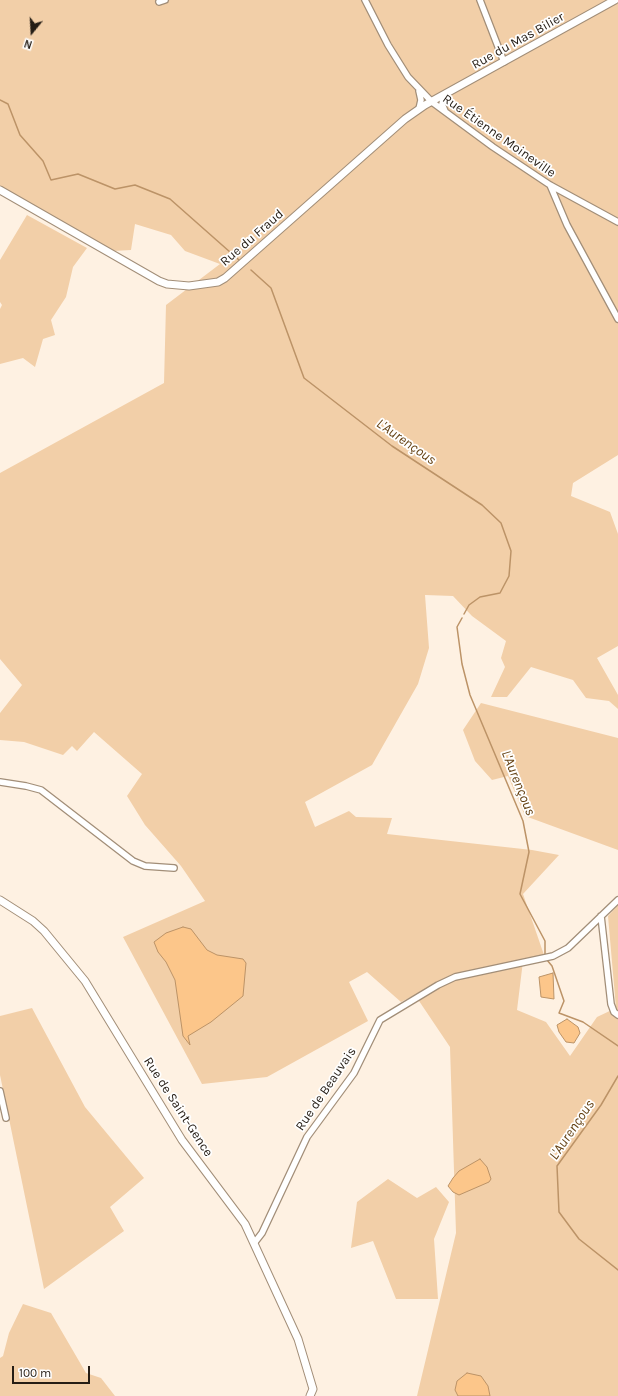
<!DOCTYPE html>
<html>
<head>
<meta charset="utf-8">
<style>
	body { margin:0 }
	#map { position:relative; width:618px; height:1396px; overflow:hidden; background:#fef1e2; font-family:Karla,sans-serif }
	canvas { display:block }
	.north { position:absolute; left:12px; top:12px; width:40px; height:40px; -webkit-text-stroke:3px #fff; paint-order:stroke; rotate:198deg; font-size:11px; font-weight:700; line-height:16px; text-align:center; color:#251d15 }
	.north::after { content:''; display:block; margin:auto; width:14px; height:18px; background:#251d15; clip-path:polygon(50% 0,100% 100%,50% 72%,0 100%) }
	.scale { position:absolute; left:12px; top:1366px; width:78px; height:18px; box-sizing:border-box; border:2px solid #251d15; border-top:0; padding-left:5px; font-size:12px; line-height:14px; white-space:nowrap; color:#251d15; -webkit-text-stroke:3px #fff; paint-order:stroke }
</style>
</head>
<body>
<div id="map">
<canvas width="618" height="1396"></canvas>
<div class="north">N</div>
<div class="scale">100 m</div>
</div>
<script>
const g = document.querySelector('canvas').getContext('2d');
g.lineJoin = 'round';
function fillPath(path, color) {
  g.fillStyle = color;
  g.fill(path, 'evenodd');
}
function shape(rows) {
  const path = new Path2D();
  for (const r of rows) {
    path.moveTo(r[0], r[1]);
    for (let i = 2; i < r.length; i += 2) path.lineTo(r[i], r[i + 1]);
  }
  return path;
}
function trace(path, color, width, dash) {
  g.strokeStyle = color;
  g.lineWidth = width;
  g.lineCap = dash ? 'butt' : 'round';
  g.setLineDash(dash || []);
  g.stroke(path);
}
function label(font, color, halo, rows, align = 'center') {
  g.font = font + ' Karla,sans-serif';
  g.lineWidth = 3.5;
  g.setLineDash([]);
  g.textBaseline = 'middle';
  g.strokeStyle = halo;
  g.fillStyle = color;
  for (const [text, x, y, turn = 0] of rows) {
    g.save();
    g.translate(x, y);
    g.rotate((+turn || 0) * Math.PI / 180);
    g.textAlign = isNaN(turn) ? turn : align;
    if (halo) g.strokeText(text, 0, 0);
    g.fillText(text, 0, 0);
    g.restore();
  }
}
const green = shape([
	[0,0,618,0,618,455,573,483,571,496,610,512,618,534,618,646,597,658,618,695,618,709,609,701,586,698,573,680,531,667,507,697,491,697,505,667,501,658,506,641,472,616,453,596,425,595,429,648,418,684,372,765,305,802,315,827,349,811,356,817,392,818,387,834,532,850,559,855,523,894,544,955,523,961,517,1010,546,1022,570,1056,597,1017,616,1008,608,916,618,905,618,1396,417,1396,456,1233,450,1047,415,995,401,1002,367,972,349,982,368,1021,267,1077,202,1084,123,937,205,901,181,866,145,825,127,796,142,774,94,732,77,751,72,746,63,755,24,742,0,740,0,713,22,685,0,659,0,473,164,383,166,305,220,264,185,251,171,235,135,224,131,250,113,251,0,186],
	[27,215,87,248,73,267,66,297,51,320,55,335,43,339,35,367,23,358,0,364,0,309,2,305,0,302,0,260],
	[481,703,618,738,618,850,525,816,508,776,492,780,475,761,463,730],
	[32,1008,85,1107,144,1178,110,1207,124,1231,44,1289,0,1075,0,1016],
	[388,1179,417,1198,436,1187,449,1202,434,1239,438,1299,396,1299,373,1241,351,1248,357,1202],
	[23,1304,51,1313,86,1373,101,1378,115,1396,0,1396,0,1358,3,1356,9,1333]
]);
const water = shape([
	[183,927,191,929,207,950,217,955,243,959,246,963,243,996,211,1022,188,1036,190,1045,183,1036,175,980,166,962,158,952,154,942,166,933,183,927],
	[553,973,554,999,541,997,539,977,553,973],
	[567,1019,578,1027,580,1033,574,1043,566,1042,559,1032,557,1025,567,1019],
	[480,1159,487,1167,491,1179,489,1182,459,1195,453,1192,448,1186,453,1178,459,1171,480,1159],
	[467,1373,481,1376,488,1386,490,1396,458,1396,455,1390,457,1381,467,1373]
]);
const stream = shape([
	[0,100,8,104,20,135,43,161,51,180,78,174,115,189,135,185,170,199,239,260],
	[251,270,271,288,304,378,392,446,482,505,501,523,511,551,509,576,500,593,480,597,469,605,464,614],
	[462,618,457,627,462,664,470,695,523,821,529,852,520,894,545,941,545,954],
	[547,960,552,966,564,1001,559,1013,583,1022,618,1046],
	[618,1076,601,1105,557,1166,559,1212,579,1239,618,1270]
]);
const minor = shape([
	[365,0,388,45,408,77,432,102,493,147,550,185,618,222],
	[480,0,504,62],
	[159,2,165,0],
	[444,95,442,104,445,111],
	[419,109,421,100,419,91],
	[550,185,567,225,618,319],
	[0,782,26,786,41,790,133,861,145,866,174,868],
	[601,916,611,1004,614,1012,618,1015],
	[0,1091,6,1118],
	[255,1242,262,1233,307,1137,354,1073,380,1020,438,985,455,977,553,956,568,948,618,900]
]);
const tertiary = shape([
	[0,190,159,281,167,284,189,286,218,282,225,278,405,119,425,105,615,0],
	[0,900,33,921,44,931,85,981,182,1140,245,1224,298,1339,313,1389,310,1396]
]);
const streetNames = [
	["Rue du Mas Bilier",518,41,-29],
	["Rue Étienne Moineville",499,136,35],
	["Rue du Fraud",252,238,-41],
	["Rue de Beauvais",326,1089,-56],
	["Rue de Saint-Gence",178,1107,57]
];
const waterNames = [
	["L'Aurençous",406,442,35],
	["L'Aurençous",518,783,68],
	["L'Aurençous",572,1130,-56]
];
fillPath(green, '#f2cfa8');
fillPath(water, '#fcc68a');
trace(water, '#bc9367', 1);
trace(stream, '#bc9367', 1.5);
trace(minor, '#a28e78', 8);
trace(tertiary, '#a28e78', 9);
trace(minor, '#fff', 5.5);
trace(tertiary, '#fff', 7);
label('13px', '#251d15', '#fff', streetNames);
label('italic 14px', '#654214', '#fff', waterNames);
</script>
</body>
</html>
